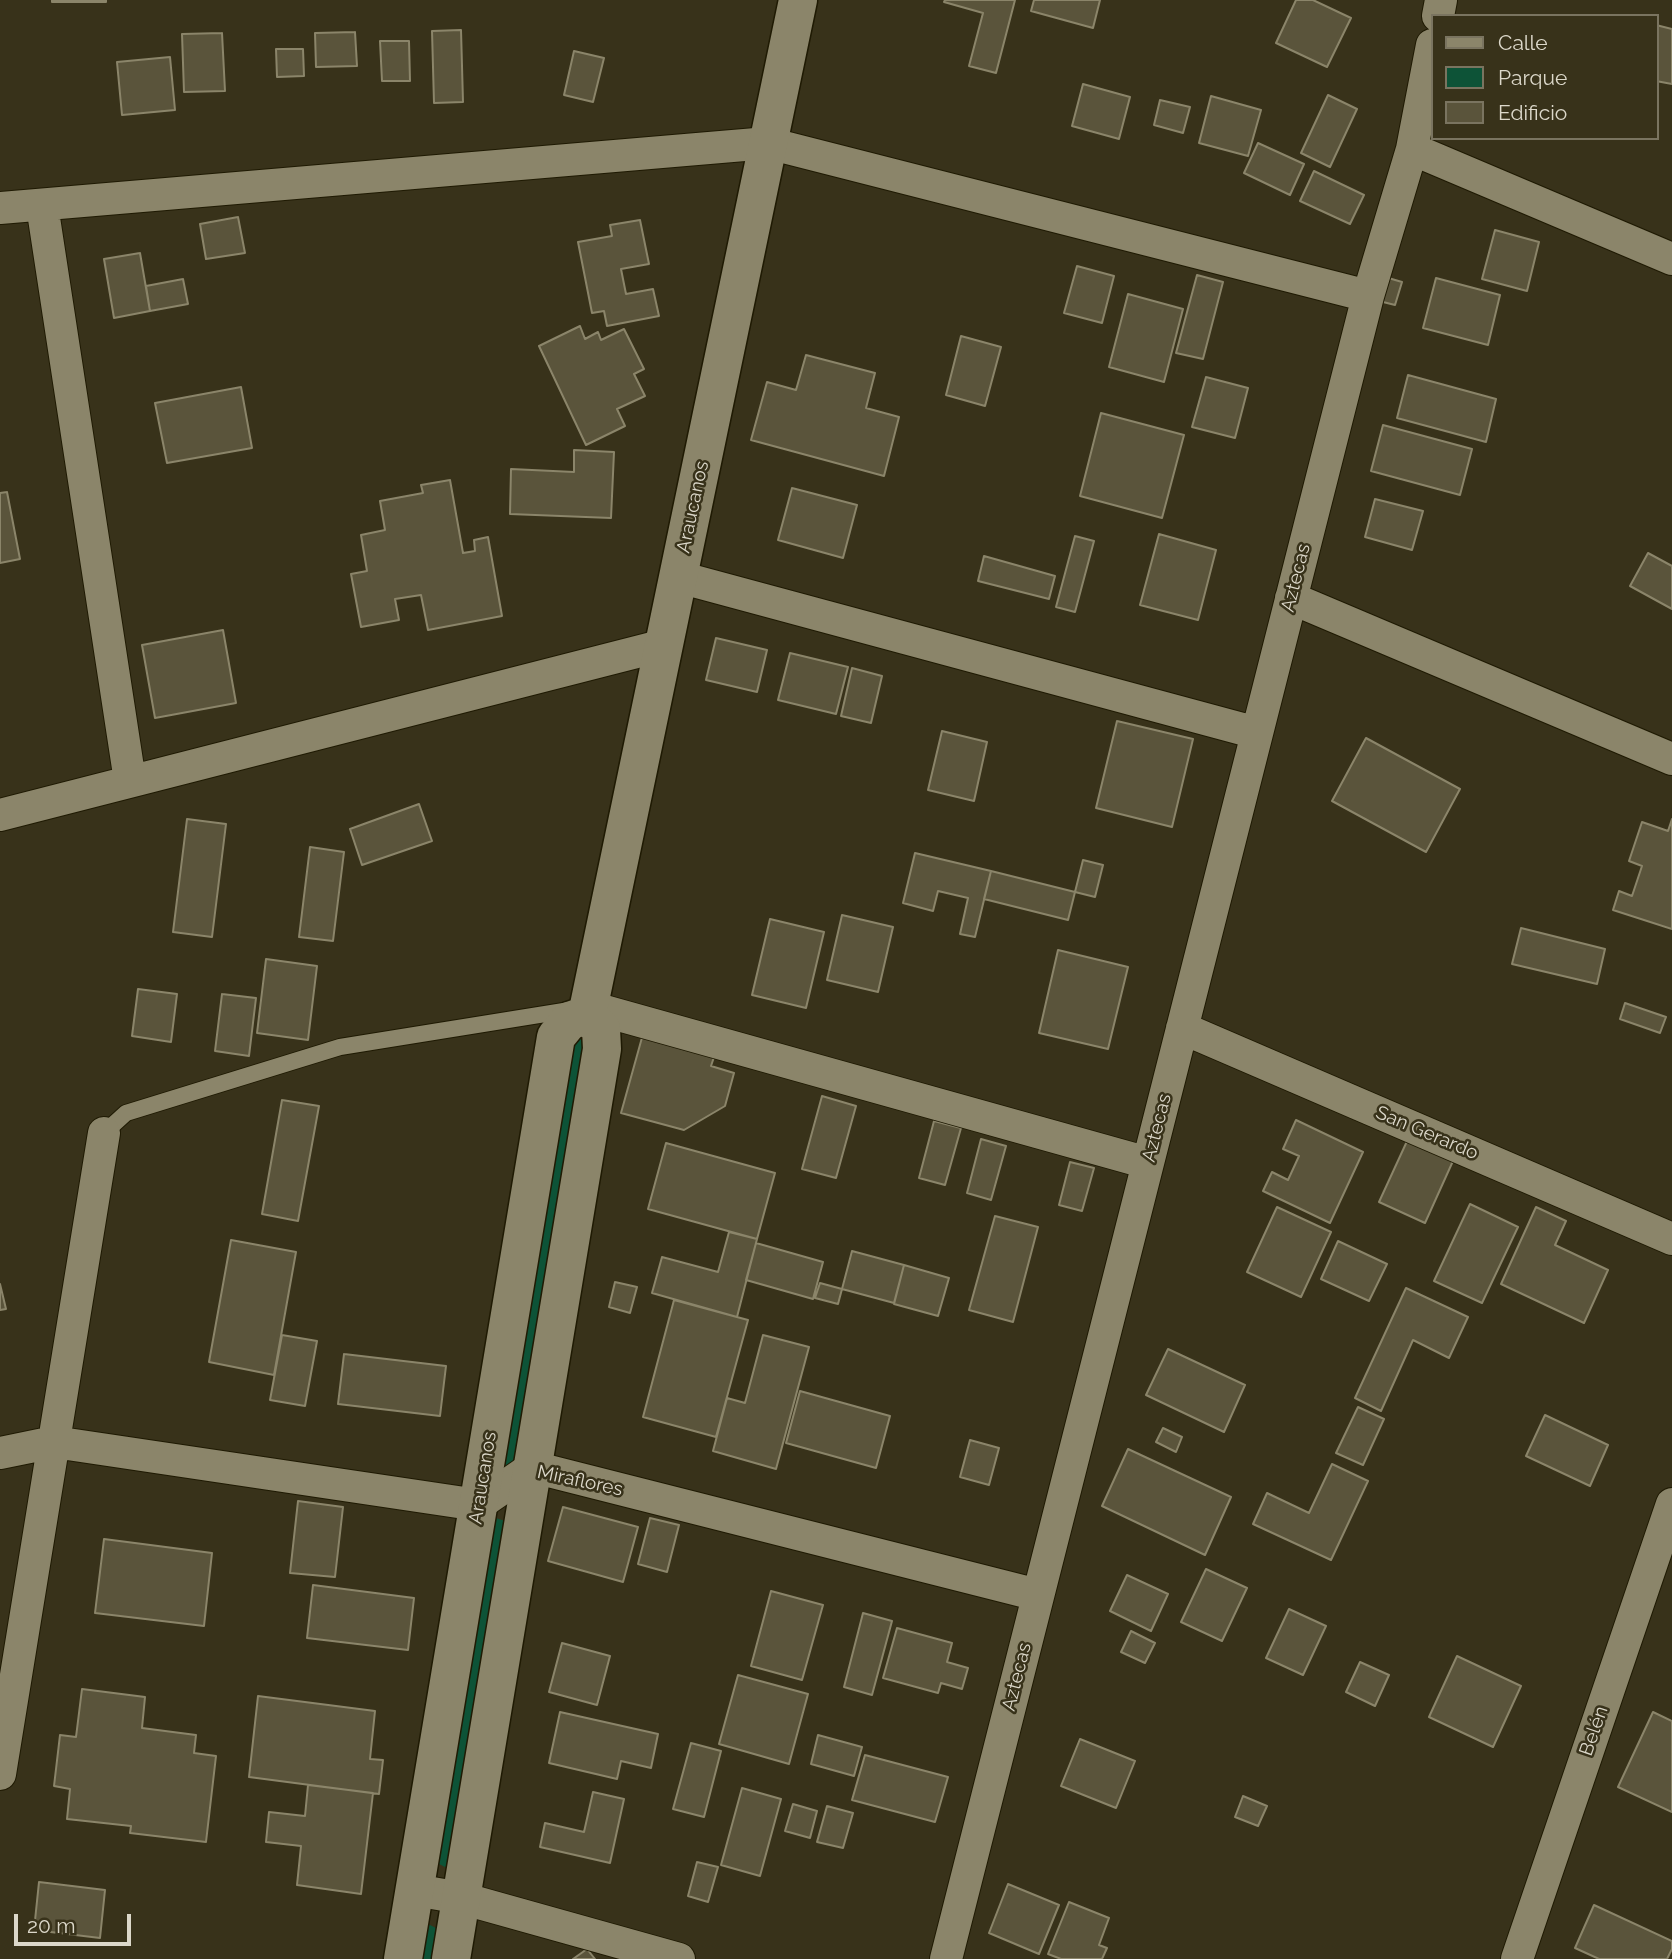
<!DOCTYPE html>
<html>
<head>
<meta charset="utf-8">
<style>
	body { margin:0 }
	#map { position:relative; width:1672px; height:1959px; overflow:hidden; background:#38321a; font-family:Raleway,sans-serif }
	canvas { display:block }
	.legend { position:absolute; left:1431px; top:14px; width:228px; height:126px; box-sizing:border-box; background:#38321a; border:2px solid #7a7460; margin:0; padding:9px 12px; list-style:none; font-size:21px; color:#dcd8ca }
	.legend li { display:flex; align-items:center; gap:14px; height:35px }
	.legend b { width:35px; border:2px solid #7a7460 }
	.scale { position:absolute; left:14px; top:1914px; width:117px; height:32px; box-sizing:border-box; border:4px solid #dcd8ca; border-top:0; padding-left:9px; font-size:21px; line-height:24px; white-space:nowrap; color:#dcd8ca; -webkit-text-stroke:5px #38321a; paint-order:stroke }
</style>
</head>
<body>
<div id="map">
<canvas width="1672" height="1959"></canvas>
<ul class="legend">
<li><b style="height:9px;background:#8b856a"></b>Calle</li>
<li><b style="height:19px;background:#0d5337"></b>Parque</li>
<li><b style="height:19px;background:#5a543b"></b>Edificio</li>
</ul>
<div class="scale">20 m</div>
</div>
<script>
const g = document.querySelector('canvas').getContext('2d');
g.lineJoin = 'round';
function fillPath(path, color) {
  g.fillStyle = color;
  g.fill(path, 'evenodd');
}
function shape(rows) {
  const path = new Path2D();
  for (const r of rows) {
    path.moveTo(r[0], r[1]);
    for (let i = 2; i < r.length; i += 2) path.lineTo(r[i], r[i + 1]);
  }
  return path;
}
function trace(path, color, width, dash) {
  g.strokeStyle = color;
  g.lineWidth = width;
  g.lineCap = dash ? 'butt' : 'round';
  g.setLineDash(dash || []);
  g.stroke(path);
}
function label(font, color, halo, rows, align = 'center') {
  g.font = font + ' Raleway,sans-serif';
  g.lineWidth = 5;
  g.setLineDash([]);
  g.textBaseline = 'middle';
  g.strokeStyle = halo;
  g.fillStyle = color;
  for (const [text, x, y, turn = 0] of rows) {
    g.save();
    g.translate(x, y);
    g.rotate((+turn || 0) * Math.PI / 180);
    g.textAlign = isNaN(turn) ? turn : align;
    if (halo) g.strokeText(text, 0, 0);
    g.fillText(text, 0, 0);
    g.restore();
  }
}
const green = shape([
	[585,1036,517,1464,505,1469,501,1466,569,1038],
	[496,1518,505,1521,449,1865,445,1867,437,1863,492,1520],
	[430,1925,438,1929,435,1959,418,1959,426,1926]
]);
const building = shape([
	[52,0,106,0,106,2,52,2,52,0],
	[945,0,1015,0,996,73,969,66,983,13,944,2,945,0],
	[1034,0,1100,0,1093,28,1031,11,1034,0],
	[1296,0,1313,0,1351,18,1327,67,1276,43,1296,0],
	[1656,25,1672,29,1672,84,1656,81,1656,25],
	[461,30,463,102,434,103,432,31,461,30],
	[355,32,357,66,316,67,315,33,355,32],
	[222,33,225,91,184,92,182,34,222,33],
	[380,41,409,41,410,81,382,81,380,41],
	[276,49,303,49,304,76,277,77,276,49],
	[574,51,604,58,593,102,564,95,574,51],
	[170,57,175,110,122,115,117,62,170,57],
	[1083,84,1130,97,1119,139,1072,126,1083,84],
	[1328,95,1357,109,1330,167,1301,153,1328,95],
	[1211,96,1261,110,1248,156,1199,143,1211,96],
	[1160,100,1190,107,1183,133,1154,125,1160,100],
	[1258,143,1304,164,1290,195,1244,173,1258,143],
	[1314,171,1364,195,1350,224,1300,201,1314,171],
	[238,217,245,253,206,259,200,224,238,217],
	[640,220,649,264,621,269,626,294,653,289,659,316,607,326,604,311,592,313,578,242,612,236,610,225,640,220],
	[1495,230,1539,242,1527,291,1482,279,1495,230],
	[140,253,150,311,114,318,104,259,140,253],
	[1077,266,1114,276,1102,323,1064,313,1077,266],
	[1197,275,1223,282,1203,359,1176,353,1197,275],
	[1385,277,1402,282,1395,305,1379,301,1385,277],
	[1436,278,1500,295,1488,345,1423,328,1436,278],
	[183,279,188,304,150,311,146,286,183,279],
	[1128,294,1183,309,1164,382,1109,367,1128,294],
	[580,326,585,339,598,332,601,340,624,329,644,369,634,374,645,396,617,409,625,426,586,445,539,346,580,326],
	[961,336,1001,347,985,406,946,395,961,336],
	[806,355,875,373,866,408,899,417,884,476,751,440,767,382,796,390,806,355],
	[1408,375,1496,399,1486,442,1397,418,1408,375],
	[1206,377,1248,388,1235,438,1192,427,1206,377],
	[241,387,252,448,167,463,155,403,241,387],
	[1101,413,1184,435,1162,518,1080,496,1101,413],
	[1383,425,1472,449,1460,495,1371,471,1383,425],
	[574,450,614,452,611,518,510,514,511,469,574,472,574,450],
	[450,480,463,553,475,551,474,540,488,537,502,616,428,630,421,595,395,599,399,620,361,627,351,574,367,571,361,535,385,530,380,501,423,493,421,485,450,480],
	[792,488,857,505,843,558,778,540,792,488],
	[7,492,20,559,0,563,0,493,7,492],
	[1375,499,1423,511,1412,550,1365,537,1375,499],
	[1159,534,1216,550,1198,620,1140,605,1159,534],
	[1075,536,1094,541,1075,612,1056,607,1075,536],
	[1648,553,1672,566,1672,609,1630,586,1648,553],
	[984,556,1055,576,1049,599,978,581,984,556],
	[223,630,236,703,155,718,142,645,223,630],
	[716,638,767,650,757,692,706,680,716,638],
	[790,653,848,667,836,714,778,700,790,653],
	[852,668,882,676,871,723,841,716,852,668],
	[1117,721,1193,739,1172,827,1096,808,1117,721],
	[942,731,987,742,974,801,928,790,942,731],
	[1366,738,1460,789,1426,852,1332,801,1366,738],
	[419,804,432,841,362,865,350,829,419,804],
	[187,819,226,824,212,937,173,932,187,819],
	[1672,819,1672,929,1613,910,1619,891,1632,896,1642,866,1629,861,1642,822,1668,831,1672,819],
	[310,847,344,852,333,941,299,937,310,847],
	[915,853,991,871,975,937,960,934,968,898,938,891,933,911,903,903,915,853],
	[1083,860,1103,865,1095,897,1075,892,1083,860],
	[991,871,1075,892,1068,920,984,899,991,871],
	[842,915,893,927,878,992,827,980,842,915],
	[770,919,824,932,806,1008,752,995,770,919],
	[1521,928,1605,949,1597,984,1512,964,1521,928],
	[1058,950,1128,967,1108,1049,1039,1033,1058,950],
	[266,959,317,966,308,1040,257,1033,266,959],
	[138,989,177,994,171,1042,132,1036,138,989],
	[222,994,256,998,249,1056,215,1051,222,994],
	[1625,1003,1666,1017,1660,1033,1620,1019,1625,1003],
	[643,1034,715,1054,711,1066,734,1073,725,1106,684,1130,621,1113,643,1034],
	[822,1096,856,1106,836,1178,802,1169,822,1096],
	[282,1100,319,1106,298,1221,262,1214,282,1100],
	[1296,1120,1363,1152,1330,1223,1263,1191,1272,1172,1288,1180,1299,1156,1283,1149,1296,1120],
	[934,1121,961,1128,945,1185,919,1178,934,1121],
	[981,1139,1006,1146,991,1200,967,1193,981,1139],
	[1408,1139,1453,1161,1425,1223,1379,1202,1408,1139],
	[666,1143,775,1173,757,1239,648,1209,666,1143],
	[1070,1162,1094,1168,1082,1211,1059,1205,1070,1162],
	[1470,1204,1518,1227,1482,1303,1434,1281,1470,1204],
	[1277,1207,1331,1232,1301,1297,1247,1272,1277,1207],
	[1536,1207,1566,1221,1555,1245,1608,1270,1584,1323,1501,1284,1536,1207],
	[995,1216,1038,1227,1013,1322,969,1310,995,1216],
	[729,1232,757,1239,737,1317,652,1293,662,1257,718,1272,729,1232],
	[231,1240,296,1252,274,1375,209,1362,231,1240],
	[1338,1241,1387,1264,1369,1301,1321,1279,1338,1241],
	[756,1243,823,1262,813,1299,746,1280,756,1243],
	[852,1251,904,1265,894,1303,842,1289,852,1251],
	[904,1265,949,1278,938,1316,894,1304,904,1265],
	[615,1282,637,1287,630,1313,609,1307,615,1282],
	[820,1283,842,1289,838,1304,815,1298,820,1283],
	[0,1284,6,1309,0,1310,0,1284],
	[1406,1288,1468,1317,1449,1358,1413,1340,1381,1411,1355,1398,1406,1288],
	[674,1300,748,1320,716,1437,643,1417,674,1300],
	[282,1335,317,1341,305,1406,270,1400,282,1335],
	[763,1335,809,1347,776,1469,713,1451,727,1398,745,1403,763,1335],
	[1168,1349,1245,1385,1224,1432,1146,1395,1168,1349],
	[344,1354,446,1366,440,1416,338,1404,344,1354],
	[800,1391,890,1416,876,1468,786,1443,800,1391],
	[1358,1407,1384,1419,1363,1465,1336,1453,1358,1407],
	[1545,1415,1608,1445,1590,1486,1526,1456,1545,1415],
	[1163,1428,1182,1437,1176,1452,1156,1442,1163,1428],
	[970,1440,999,1448,989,1485,960,1477,970,1440],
	[1128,1449,1231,1497,1205,1555,1102,1506,1128,1449],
	[1332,1464,1368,1481,1331,1560,1253,1524,1267,1493,1309,1513,1332,1464],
	[298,1501,343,1507,335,1577,290,1573,298,1501],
	[563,1507,638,1527,623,1582,548,1561,563,1507],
	[650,1518,679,1525,667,1572,638,1564,650,1518],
	[104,1539,212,1553,204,1626,95,1613,104,1539],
	[1206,1569,1247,1588,1222,1641,1181,1622,1206,1569],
	[1127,1575,1168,1594,1151,1631,1110,1611,1127,1575],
	[313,1585,414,1598,408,1650,307,1638,313,1585],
	[771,1591,823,1605,802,1680,751,1666,771,1591],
	[1289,1609,1326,1626,1303,1675,1266,1658,1289,1609],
	[863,1613,892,1621,872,1695,844,1687,863,1613],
	[897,1628,952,1643,947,1662,968,1668,962,1689,941,1683,938,1693,883,1678,897,1628],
	[1131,1631,1155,1643,1145,1663,1121,1652,1131,1631],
	[562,1643,610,1656,597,1705,549,1692,562,1643],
	[1457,1656,1521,1686,1493,1747,1429,1717,1457,1656],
	[1360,1662,1389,1675,1375,1706,1346,1692,1360,1662],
	[738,1675,808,1694,789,1764,719,1744,738,1675],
	[82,1689,145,1697,142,1728,196,1735,194,1753,216,1756,206,1842,130,1833,131,1826,67,1819,70,1789,54,1786,60,1735,76,1737,82,1689],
	[258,1696,375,1711,370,1759,383,1760,379,1794,249,1777,258,1696],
	[560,1712,658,1734,651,1768,621,1761,617,1779,549,1763,560,1712],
	[1653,1712,1672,1721,1672,1812,1618,1787,1653,1712],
	[818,1735,862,1747,854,1776,811,1764,818,1735],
	[1080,1739,1135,1761,1116,1808,1061,1786,1080,1739],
	[691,1743,721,1751,704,1817,673,1809,691,1743],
	[865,1755,948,1777,935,1822,852,1800,865,1755],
	[308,1785,373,1793,361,1894,297,1885,301,1846,266,1842,269,1812,305,1816,308,1785],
	[742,1788,781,1799,760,1876,721,1865,742,1788],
	[593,1792,624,1799,610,1863,540,1847,545,1823,584,1832,593,1792],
	[1243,1796,1267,1806,1258,1826,1235,1817,1243,1796],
	[793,1804,817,1811,810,1838,785,1831,793,1804],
	[827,1806,853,1813,843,1848,817,1842,827,1806],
	[697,1862,718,1867,708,1902,688,1896,697,1862],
	[39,1882,105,1890,100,1938,34,1930,39,1882],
	[1008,1884,1059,1905,1039,1954,989,1933,1008,1884],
	[1069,1902,1109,1918,1099,1945,1107,1948,1102,1959,1061,1959,1048,1954,1069,1902],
	[1594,1905,1672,1941,1672,1949,1667,1959,1599,1959,1575,1948,1594,1905],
	[587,1949,595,1959,573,1959,587,1949]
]);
const service = shape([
	[104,1133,126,1113,340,1047,570,1010]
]);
const minor = shape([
	[1438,16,1441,0],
	[1412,149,1672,259],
	[42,205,130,781],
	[0,208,768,143,1368,296],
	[679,577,1257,733],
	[1291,598,1672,759],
	[0,815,664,645],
	[590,1007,1148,1163],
	[1182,1028,1672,1239],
	[0,1453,54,1442,478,1505,533,1467,1038,1595],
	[0,1774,104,1133],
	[415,1890,461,1898,679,1959],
	[946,1959,1368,296,1412,149,1432,45],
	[1517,1959,1672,1504]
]);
const tertiary = shape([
	[587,1015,798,0],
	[403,1959,556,1037,569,1021,587,1015],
	[451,1959,602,1049,601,1029,587,1015]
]);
const streetNames = [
	["Araucanos",693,507,-78],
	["Aztecas",1296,578,-76],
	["Aztecas",1157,1128,-76],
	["San Gerardo",1427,1133,23],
	["Araucanos",483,1478,-81],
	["Miraflores",580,1481,12],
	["Aztecas",1017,1677,-76],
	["Belén",1594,1731,-71]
];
fillPath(green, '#0d5337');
fillPath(building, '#5a543b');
trace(building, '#8b856a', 2);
trace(service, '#1f1a03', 18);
trace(minor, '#1f1a03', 34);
trace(tertiary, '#1f1a03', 41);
trace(service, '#8b856a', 16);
trace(minor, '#8b856a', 32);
trace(tertiary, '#8b856a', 38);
label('19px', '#dcd8ca', '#38321a', streetNames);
</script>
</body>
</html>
